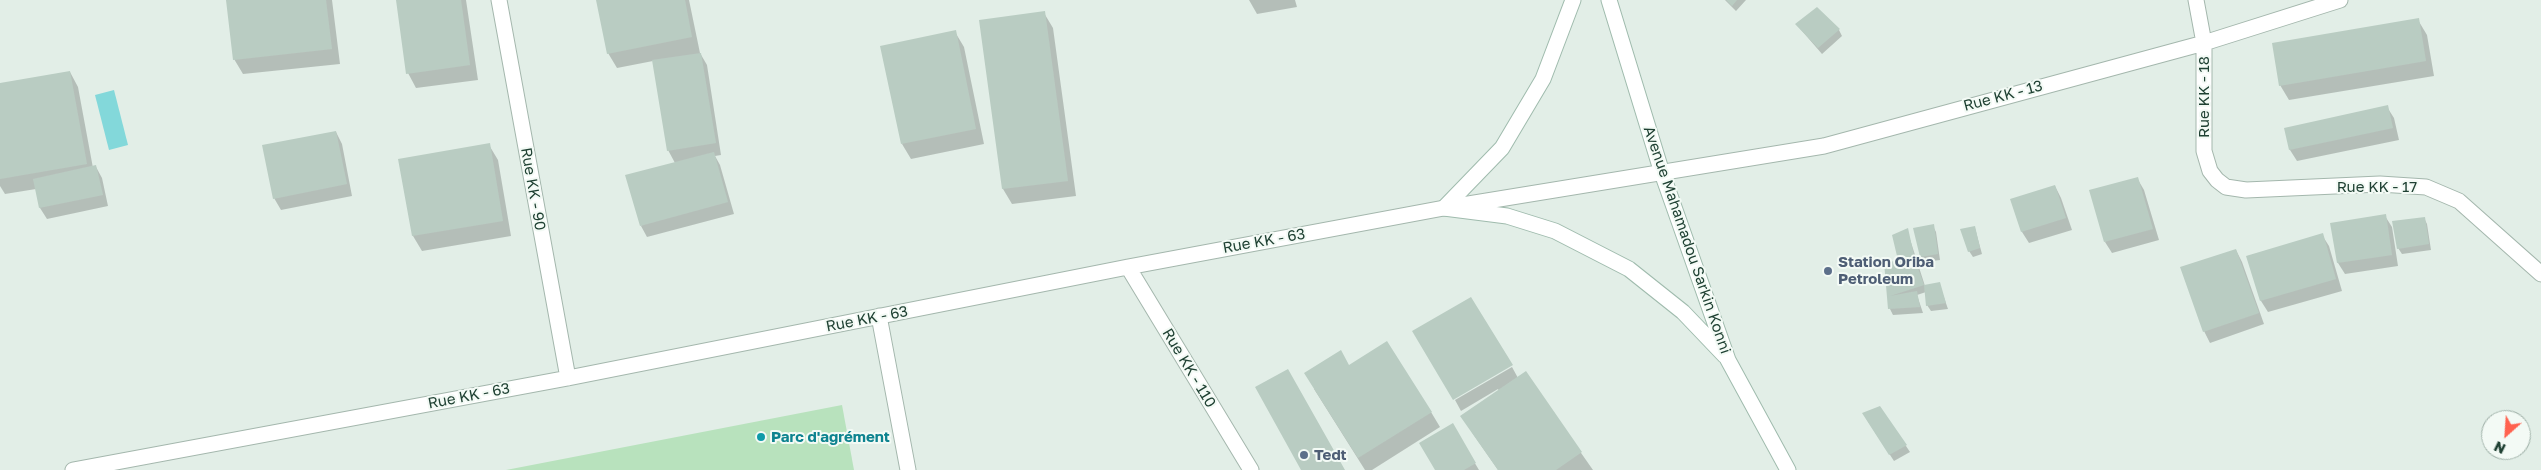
<!DOCTYPE html>
<html>
<head>
<meta charset="utf-8">
<style>
	body { margin:0 }
	#map { position:relative; width:2541px; height:470px; overflow:hidden; background:#e2eee7; font-family:"Golos Text",sans-serif }
	canvas { display:block }
	.north { position:absolute; left:2481px; top:410px; width:50px; height:50px; box-sizing:border-box; background:#f3faf5; border:1px solid #9eb0a7; border-radius:50%; rotate:206deg; font-size:14px; font-weight:700; line-height:20px; text-align:center; color:#1f4133 }
	.north::after { content:''; display:block; margin:auto; width:18px; height:22px; background:#ff624f; clip-path:polygon(50% 0,100% 100%,50% 72%,0 100%) }
</style>
</head>
<body>
<div id="map">
<canvas width="2541" height="470"></canvas>
<div class="north">N</div>
</div>
<script>
const g = document.querySelector('canvas').getContext('2d');
g.lineJoin = 'round';
function fillPath(path, color) {
  g.fillStyle = color;
  g.fill(path, 'evenodd');
}
function shape(rows) {
  const path = new Path2D();
  for (const r of rows) {
    path.moveTo(r[0], r[1]);
    for (let i = 2; i < r.length; i += 2) path.lineTo(r[i], r[i + 1]);
  }
  return path;
}
function trace(path, color, width, dash) {
  g.strokeStyle = color;
  g.lineWidth = width;
  g.lineCap = dash ? 'butt' : 'round';
  g.setLineDash(dash || []);
  g.stroke(path);
}
function label(font, color, halo, rows, align = 'center') {
  g.font = font + ' "Golos Text",sans-serif';
  g.lineWidth = 4;
  g.setLineDash([]);
  g.textBaseline = 'middle';
  g.strokeStyle = halo;
  g.fillStyle = color;
  for (const [text, x, y, turn = 0] of rows) {
    g.save();
    g.translate(x, y);
    g.rotate((+turn || 0) * Math.PI / 180);
    g.textAlign = isNaN(turn) ? turn : align;
    if (halo) g.strokeText(text, 0, 0);
    g.fillText(text, 0, 0);
    g.restore();
  }
}
const green = shape([
	[842,405,854,470,506,470]
]);
const water = shape([
	[114,90,128,145,109,150,95,95]
]);
const shadow = shape([
	[227,0,332,0,340,64,243,74,234,59],
	[397,0,466,0,478,80,416,88,408,73],
	[597,0,689,0,700,53,707,65,721,155,715,156,720,165,734,214,647,237,641,226,675,163,668,150,653,61,617,68,608,53],
	[1249,0,1295,0,1297,7,1257,14],
	[1725,0,1746,0,1736,11],
	[1044,13,1053,28,1076,196,1012,204,1003,189,980,21],
	[2418,20,2427,35,2434,76,2289,100,2280,85],
	[1796,24,1839,30,1842,36,1822,54],
	[955,32,964,47,984,144,911,159,902,144],
	[70,72,78,87,93,168,96,167,102,178,108,206,47,219,40,208,36,189,5,194,0,186,0,84],
	[2387,107,2394,118,2399,140,2297,161,2290,150,2286,129],
	[336,132,342,144,352,196,281,210,274,198],
	[489,145,498,160,511,236,422,251,413,236,399,160],
	[2137,178,2144,190,2159,240,2112,253,2105,242],
	[2055,186,2061,198,2072,230,2029,243,2022,232,2012,200],
	[2385,216,2392,227,2398,266,2345,274,2338,263,2332,224],
	[2424,218,2427,224,2431,250,2402,254,2398,248],
	[1933,226,1936,232,1940,260,1924,262,1921,256],
	[1975,228,1982,254,1973,257,1969,251],
	[1907,230,1925,286,1939,283,1948,309,1931,311,1927,305,1926,292,1917,295,1923,313,1893,315,1890,309,1885,263,1902,262,1898,256],
	[2322,235,2329,246,2342,291,2268,312,2261,301,2248,256],
	[2236,250,2242,262,2264,324,2210,343,2204,331],
	[1349,367,1431,412,1440,427,1372,470,1365,470,1314,389],
	[1512,367,1518,378,1525,373,1593,470,1498,470,1471,431,1499,391,1498,389,1461,411,1455,400],
	[1880,407,1910,452,1894,461,1867,420],
	[1452,425,1479,470,1436,470]
]);
const building = shape([
	[226,0,326,0,332,49,233,60],
	[396,0,461,0,470,65,406,74],
	[596,0,685,0,692,37,607,54],
	[1726,0,1737,0,1732,6],
	[1817,7,1840,29,1818,48,1795,24],
	[1045,11,1068,181,1002,189,979,20],
	[2419,18,2426,61,2279,86,2272,43],
	[956,30,976,129,901,144,880,46],
	[701,53,716,143,667,151,652,60],
	[70,71,87,164,0,179,0,83],
	[2388,105,2393,128,2289,150,2284,128],
	[336,131,347,184,273,199,262,145],
	[490,143,503,221,412,236,398,159],
	[714,152,728,202,640,226,625,175],
	[96,165,103,195,39,208,33,179],
	[2138,177,2153,229,2104,242,2089,190],
	[2055,185,2066,218,2021,232,2010,199],
	[2386,214,2392,255,2337,263,2330,223],
	[2425,217,2429,244,2397,249,2392,221],
	[1934,224,1938,254,1920,257,1913,228],
	[1975,226,1980,248,1968,252,1960,229],
	[1908,228,1915,260,1897,256,1892,235],
	[2323,233,2336,279,2260,301,2246,256],
	[2236,249,2259,313,2203,332,2180,267],
	[1915,260,1924,285,1890,296,1917,291,1920,307,1888,309,1884,262],
	[1940,282,1946,303,1926,306,1924,285],
	[1471,297,1513,365,1453,400,1412,331],
	[1387,341,1432,412,1358,458,1304,373,1341,350,1349,365],
	[1288,369,1345,470,1301,470,1255,387],
	[1526,371,1582,452,1556,470,1498,470,1460,416],
	[1880,406,1907,445,1889,455,1862,413],
	[1453,423,1476,463,1464,470,1435,470,1419,443]
]);
const street = shape([
	[499,0,568,378],
	[2196,0,2204,43,2204,151,2210,171,2217,180,2226,187,2246,190,2380,184,2426,187,2459,201,2541,274],
	[1128,267,1251,470],
	[879,316,908,470],
	[73,470,568,378,1128,267,1444,208,1824,146,2204,43,2340,0]
]);
const secondary = shape([
	[1609,0,1662,173,1728,360,1788,470],
	[1444,208,1507,216,1555,231,1629,269,1683,312,1725,356],
	[1444,208,1502,148,1543,79,1573,0]
]);
const markers = [
	[1828,271,5,"#5c6f8a"],
	[761,437,5,"#0f9aa8"],
	[1304,455,5,"#5c6f8a"]
];
const streetNames = [
	["Rue KK - 13",2003,96,-15],
	["Rue KK - 18",2204,97,-90],
	["Rue KK - 17",2377,187],
	["Rue KK - 90",533,189,80],
	["Avenue Mahamadou Sarkin Konni",1687,240,71],
	["Rue KK - 63",1264,241,-10],
	["Rue KK - 63",867,319,-11],
	["Rue KK - 110",1189,368,59],
	["Rue KK - 63",469,396,-11]
];
const serviceNames = [
	["Station Oriba",1838,262],
	["Petroleum",1838,279],
	["Tedt",1314,455]
];
const cultureNames = [
	["Parc d'agrément",771,437]
];
fillPath(green, '#b8e2bd');
fillPath(water, '#83d8da');
fillPath(shadow, '#0003');
fillPath(building, '#b9ccc2');
trace(street, '#a4b7ad', 17);
trace(secondary, '#9fbbad', 17);
trace(street, '#fff', 15);
trace(secondary, '#fff', 15);
for (const [x, y, r, color] of markers) {
  const dot = new Path2D();
  dot.arc(x, y, r, 0, 2 * Math.PI);
  g.fillStyle = color;
  g.fill(dot);
  trace(dot, '#f3faf5', 2);
}
label('15px', '#1f4133', '#f3faf5', streetNames);
label('bold 15px', '#4e5e75', '#f3faf5', serviceNames, 'left');
label('bold 15px', '#0d838f', '#f3faf5', cultureNames, 'left');
</script>
</body>
</html>
